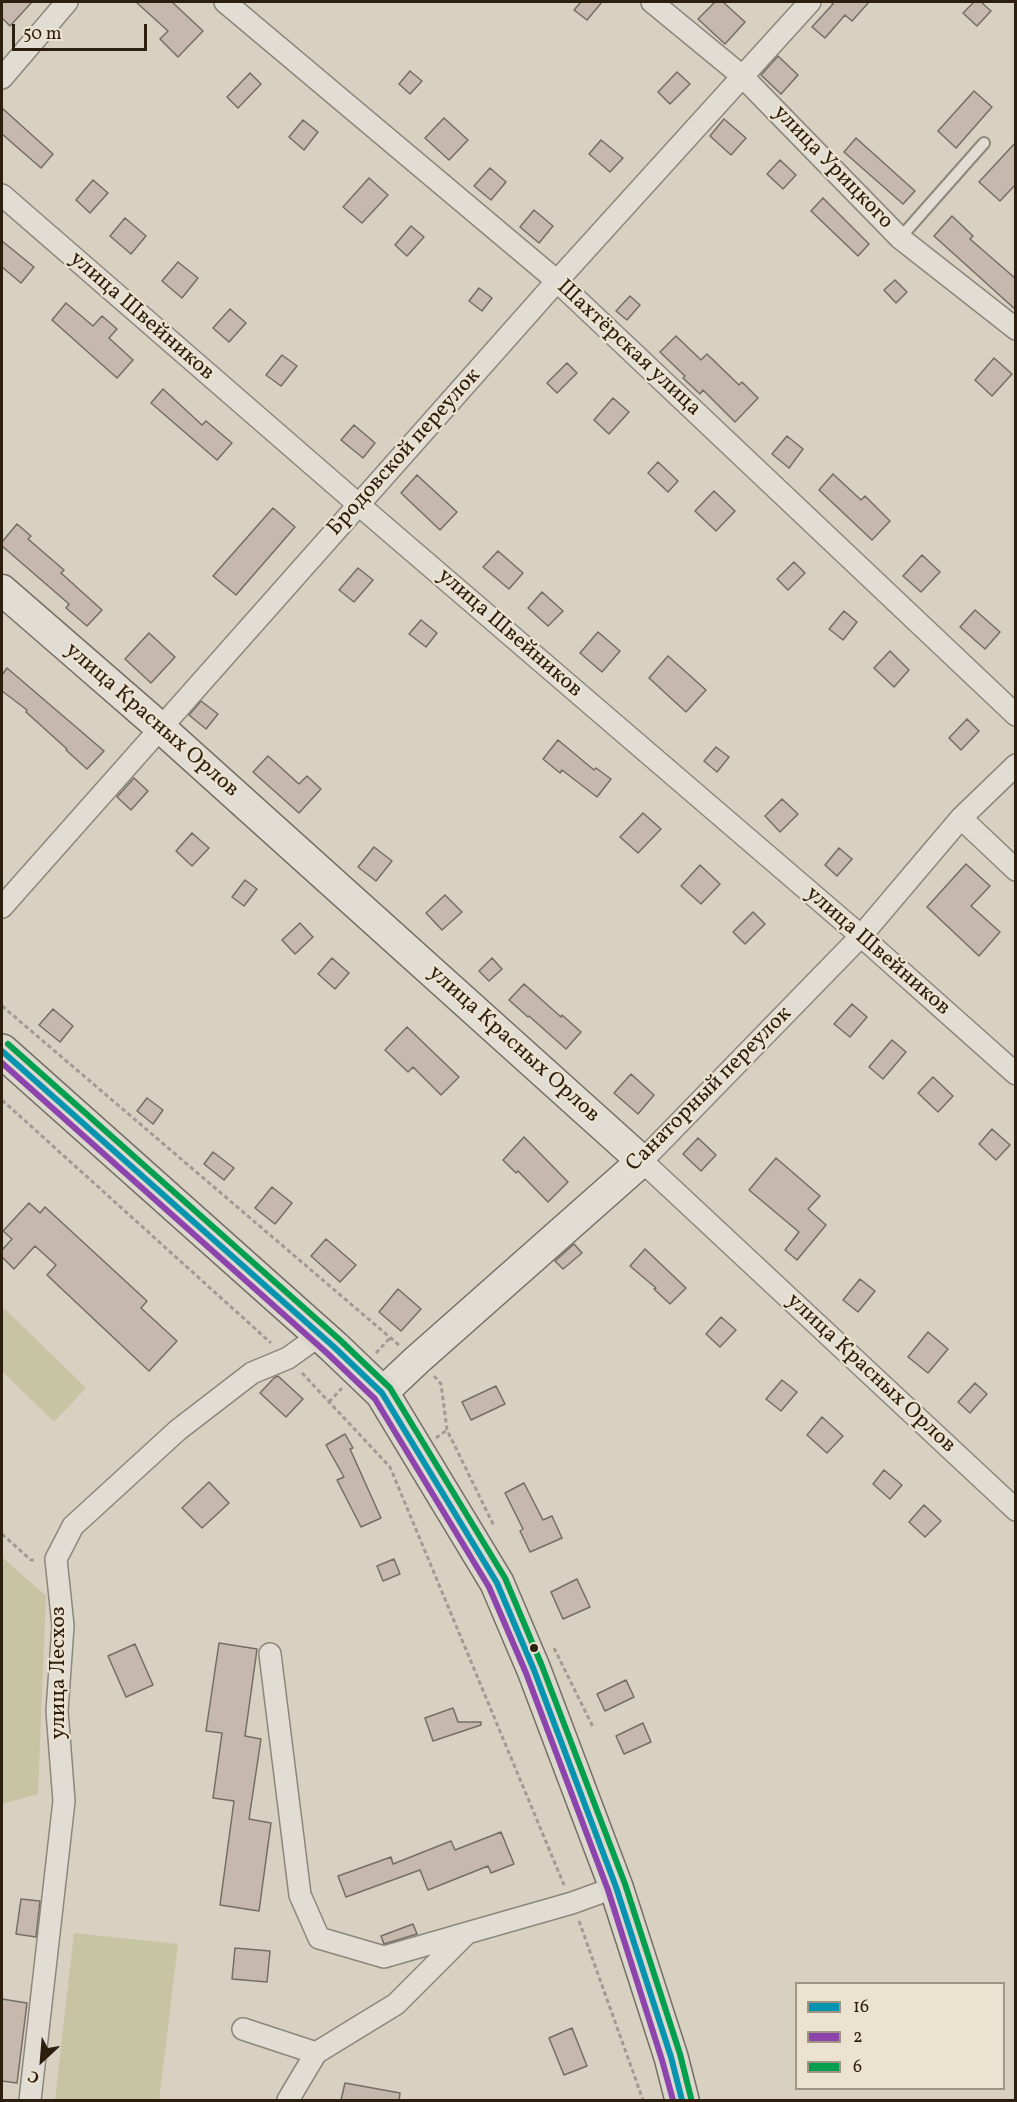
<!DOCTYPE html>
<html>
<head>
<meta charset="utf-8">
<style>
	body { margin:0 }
	#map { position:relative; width:1017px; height:2102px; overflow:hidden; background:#d8d0c0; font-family:Vollkorn,serif }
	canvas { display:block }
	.frame { position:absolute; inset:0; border:3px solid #2d1f0e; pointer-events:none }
	.legend { position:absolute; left:795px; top:1982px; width:210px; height:108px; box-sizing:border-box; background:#ece2d0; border:2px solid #a09482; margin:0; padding:8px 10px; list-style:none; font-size:18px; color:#2d1f0e }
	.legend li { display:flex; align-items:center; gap:12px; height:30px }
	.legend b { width:30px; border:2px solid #a09482 }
	.north { position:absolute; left:12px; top:2030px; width:60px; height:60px; -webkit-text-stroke:4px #ece2d0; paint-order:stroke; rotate:206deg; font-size:16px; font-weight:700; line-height:24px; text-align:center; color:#2d1f0e }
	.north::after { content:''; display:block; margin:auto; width:21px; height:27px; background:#2d1f0e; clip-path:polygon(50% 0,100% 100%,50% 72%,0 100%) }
	.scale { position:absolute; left:12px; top:24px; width:135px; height:27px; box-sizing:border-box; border:3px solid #2d1f0e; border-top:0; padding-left:8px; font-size:18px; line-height:21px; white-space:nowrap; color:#2d1f0e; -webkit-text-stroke:4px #ece2d0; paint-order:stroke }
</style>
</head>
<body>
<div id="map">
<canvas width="1017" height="2102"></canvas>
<div class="frame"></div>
<ul class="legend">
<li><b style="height:8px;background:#0794b1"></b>16</li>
<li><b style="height:8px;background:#8e44ad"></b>2</li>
<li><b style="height:8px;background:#029f4e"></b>6</li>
</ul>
<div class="north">С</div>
<div class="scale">50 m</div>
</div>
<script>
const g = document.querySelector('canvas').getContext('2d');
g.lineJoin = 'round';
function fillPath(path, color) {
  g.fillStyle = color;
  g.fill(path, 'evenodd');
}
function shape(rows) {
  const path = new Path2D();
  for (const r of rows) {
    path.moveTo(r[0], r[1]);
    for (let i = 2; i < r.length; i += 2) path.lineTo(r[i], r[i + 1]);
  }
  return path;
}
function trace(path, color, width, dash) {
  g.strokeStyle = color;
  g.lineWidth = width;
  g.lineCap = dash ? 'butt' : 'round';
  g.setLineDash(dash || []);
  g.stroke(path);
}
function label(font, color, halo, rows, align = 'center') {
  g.font = font + ' Vollkorn,serif';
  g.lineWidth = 4.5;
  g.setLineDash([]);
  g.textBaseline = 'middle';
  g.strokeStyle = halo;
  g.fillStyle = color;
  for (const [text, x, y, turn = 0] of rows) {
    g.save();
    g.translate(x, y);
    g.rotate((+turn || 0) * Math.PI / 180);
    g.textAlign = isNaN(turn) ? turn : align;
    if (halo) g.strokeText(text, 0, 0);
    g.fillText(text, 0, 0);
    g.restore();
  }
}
const green = shape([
	[5,1309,86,1388,54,1422,2,1371,2,1313],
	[2,1557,46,1596,38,1794,2,1804],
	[74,1933,178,1944,159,2100,55,2100]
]);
const building = shape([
	[2,2,32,2,10,26,2,18,2,2],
	[136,2,172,2,203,31,178,57,160,39,168,31,136,2],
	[581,2,602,2,587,20,574,10,581,2],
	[715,2,723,2,745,22,725,44,698,19,715,2],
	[831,2,869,2,852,21,845,15,825,38,812,27,833,4,831,2],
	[974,2,981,2,991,11,977,26,963,13,974,2],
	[778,56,798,75,781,94,761,75,778,56],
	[410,71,422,81,410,94,399,84,410,71],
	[677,72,690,84,670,104,658,92,677,72],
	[250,73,261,84,238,108,227,97,250,73],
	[974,91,992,107,956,148,938,131,974,91],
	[2,108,53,154,41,168,2,134,2,108],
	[444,118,468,140,449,160,425,138,444,118],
	[724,119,746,138,731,155,710,136,724,119],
	[303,120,318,132,304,150,289,137,303,120],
	[856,138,915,191,903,204,844,152,856,138],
	[601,140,623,158,610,172,589,154,601,140],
	[1016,142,1016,184,1000,201,979,182,1016,142],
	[780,160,796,175,783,189,767,174,780,160],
	[490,168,506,182,491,200,474,186,490,168],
	[369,178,388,195,362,223,343,207,369,178],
	[93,180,108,193,90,213,76,200,93,180],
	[823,198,869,244,858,256,811,211,823,198],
	[534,210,553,226,539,243,520,227,534,210],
	[952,216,973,236,970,239,1016,279,1016,310,934,236,952,216],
	[125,218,146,236,131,254,110,236,125,218],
	[411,226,424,237,407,256,395,245,411,226],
	[2,241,34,267,21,283,2,267,2,241],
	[178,262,198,278,182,298,162,281,178,262],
	[895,280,907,292,896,303,884,290,895,280],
	[479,288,492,298,482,311,469,301,479,288],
	[630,296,640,305,627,320,616,311,630,296],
	[66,303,93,326,102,316,117,329,109,338,133,360,117,378,52,320,66,303],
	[230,309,246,323,229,342,213,328,230,309],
	[676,336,701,360,707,354,739,385,742,382,758,398,735,422,703,390,700,394,683,378,685,376,660,352,676,336],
	[282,355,297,366,281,386,266,375,282,355],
	[994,358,1012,374,992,396,975,380,994,358],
	[567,363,577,373,557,393,547,383,567,363],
	[163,389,202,425,206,421,232,443,217,460,151,403,163,389],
	[613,398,629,412,609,434,594,420,613,398],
	[354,425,375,443,363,458,341,440,354,425],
	[787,436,803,449,789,468,772,454,787,436],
	[658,462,678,481,668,492,648,473,658,462],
	[833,474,861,500,865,496,890,521,872,540,819,490,833,474],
	[417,475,457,512,440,530,401,493,417,475],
	[714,491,735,511,716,531,695,511,714,491],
	[273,508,295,527,236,595,213,576,273,508],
	[17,524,31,536,28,539,64,570,61,573,102,610,87,626,66,608,69,604,2,546,2,542,17,524],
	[498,551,523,573,509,589,483,567,498,551],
	[922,555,940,572,921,592,903,576,922,555],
	[794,562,805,573,788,590,777,579,794,562],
	[358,568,373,580,354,602,339,590,358,568],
	[542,592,563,611,548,626,528,608,542,592],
	[975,610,1000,632,985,649,960,627,975,610],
	[844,611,857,622,843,640,829,629,844,611],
	[421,620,437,633,426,647,409,634,421,620],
	[598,632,620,651,602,672,580,653,598,632],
	[149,633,175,657,151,683,125,659,149,633],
	[890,651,909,670,894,687,874,668,890,651],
	[668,656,706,690,686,712,649,678,668,656],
	[7,668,104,751,87,769,66,750,67,749,26,712,27,710,2,691,2,675,7,668],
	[201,701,218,714,206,729,189,715,201,701],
	[967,719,979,731,961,750,949,738,967,719],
	[558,740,594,770,596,768,611,779,597,797,562,770,560,773,543,759,558,740],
	[716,747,729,757,717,772,704,761,716,747],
	[268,756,299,784,307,776,321,789,299,813,253,772,268,756],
	[134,778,148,791,131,810,117,797,134,778],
	[782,799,798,814,780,832,765,816,782,799],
	[643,813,661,829,638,853,620,837,643,813],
	[192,833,209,848,192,866,176,851,192,833],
	[374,847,392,861,376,881,358,867,374,847],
	[839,848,852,859,837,876,825,865,839,848],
	[966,864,990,886,971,906,1000,932,979,956,927,907,966,864],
	[700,865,720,884,701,904,681,886,700,865],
	[245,880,257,889,244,906,232,897,245,880],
	[445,895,462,912,442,930,426,913,445,895],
	[753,912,765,924,745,944,733,932,753,912],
	[300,923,313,937,295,954,282,940,300,923],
	[332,958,349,973,335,989,318,974,332,958],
	[492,958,502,969,489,981,479,971,492,958],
	[524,984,561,1017,562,1015,581,1032,566,1049,529,1016,528,1017,509,1000,524,984],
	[852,1004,867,1017,850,1037,834,1024,852,1004],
	[53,1009,73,1026,60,1042,39,1025,53,1009],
	[407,1027,459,1077,441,1095,413,1067,408,1072,385,1050,407,1027],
	[892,1040,906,1052,883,1079,869,1067,892,1040],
	[631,1074,654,1095,638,1114,614,1093,631,1074],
	[933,1077,953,1096,938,1112,918,1093,933,1077],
	[147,1098,163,1110,153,1124,137,1111,147,1098],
	[992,1129,1010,1145,996,1160,979,1144,992,1129],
	[524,1137,568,1182,548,1202,518,1171,516,1173,503,1160,524,1137],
	[698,1138,716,1155,701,1171,683,1154,698,1138],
	[213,1152,234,1168,224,1180,204,1164,213,1152],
	[776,1158,820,1196,808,1209,826,1225,797,1260,785,1250,799,1232,749,1190,776,1158],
	[272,1187,292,1203,275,1224,255,1208,272,1187],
	[29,1203,40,1213,45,1207,147,1301,141,1308,177,1341,149,1371,47,1275,56,1265,35,1246,14,1269,2,1257,2,1250,12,1239,3,1231,29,1203],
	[326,1239,356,1265,340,1282,311,1256,326,1239],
	[574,1244,582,1253,563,1269,555,1261,574,1244],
	[645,1249,686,1288,670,1304,654,1289,656,1288,630,1266,645,1249],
	[860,1279,875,1291,858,1312,843,1300,860,1279],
	[398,1289,421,1309,401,1331,379,1312,398,1289],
	[721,1317,736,1330,720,1347,706,1334,721,1317],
	[928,1332,948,1349,928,1373,908,1357,928,1332],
	[278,1376,303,1399,286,1417,260,1393,274,1378,278,1376],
	[782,1380,797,1392,781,1411,766,1399,782,1380],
	[975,1383,987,1394,970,1413,958,1402,975,1383],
	[496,1386,505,1404,471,1420,462,1402,496,1386],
	[822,1417,843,1436,827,1453,807,1435,822,1417],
	[345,1434,353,1448,350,1449,381,1518,361,1527,337,1480,344,1477,326,1445,345,1434],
	[884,1470,902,1485,890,1499,873,1484,884,1470],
	[209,1482,229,1503,202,1528,182,1508,209,1482],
	[524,1483,543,1520,552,1516,562,1538,530,1552,520,1531,523,1529,505,1493,524,1483],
	[924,1505,941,1521,925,1537,909,1522,924,1505],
	[394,1559,400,1574,383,1581,377,1566,394,1559],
	[577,1579,590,1607,563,1619,551,1592,577,1579],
	[219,1643,257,1649,245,1736,261,1739,249,1819,271,1823,259,1911,220,1905,234,1801,213,1798,222,1733,206,1731,219,1643],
	[135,1644,153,1685,126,1697,108,1656,135,1644],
	[626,1680,634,1697,605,1711,597,1694,626,1680],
	[453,1708,458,1722,481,1722,481,1725,433,1741,425,1718,453,1708],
	[643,1723,651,1742,624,1754,616,1736,643,1723],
	[501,1832,514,1864,491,1873,488,1866,428,1890,420,1870,346,1897,338,1876,391,1857,393,1864,451,1841,455,1850,501,1832],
	[21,1899,40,1901,36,1937,16,1934,21,1899],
	[413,1924,417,1934,384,1944,381,1936,413,1924],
	[235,1948,270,1951,267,1982,232,1979,235,1948],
	[2,1999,27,2003,17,2083,2,2081,2,1999],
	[572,2028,587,2066,564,2075,549,2038,572,2028],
	[345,2083,400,2093,399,2100,341,2100,345,2083]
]);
const path = shape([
	[2,1006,400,1346],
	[2,1100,271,1343],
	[376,1353,390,1338],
	[302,1373,390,1467,564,1885],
	[434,1376,441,1384,447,1430,494,1526],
	[329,1402,342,1388],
	[436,1438,447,1430],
	[2,1534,31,1560,36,1560],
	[554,1648,593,1727],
	[579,1921,643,2100]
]);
const lane = shape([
	[900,238,984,143]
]);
const street = shape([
	[225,2,557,281,1016,715],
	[652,2,742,76,900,238,1016,329],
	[2,78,67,2],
	[2,195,359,505,861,936,1016,1074],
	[1016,765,961,818,861,936,642,1161,1016,1510],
	[961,818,1016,870],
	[2,907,557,281,810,2],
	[270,1654,300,1895,319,1938,384,1957,467,1933],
	[243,2029,316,2053,396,2004,467,1933,572,1903,616,1887],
	[30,2100,64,1801,57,1711,63,1626,56,1559,73,1526,178,1430,252,1373,288,1358,320,1335],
	[288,2100,316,2053]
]);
const secondary = shape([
	[2,590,162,729,642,1161,417,1360,382,1393]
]);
const primary = shape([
	[2,1051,334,1347,382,1393,497,1583,534,1670,616,1887,671,2057,682,2100]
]);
const bus1 = shape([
	[2,1051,334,1347,382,1393,497,1583,534,1670,616,1887,671,2057,682,2100]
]);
const bus2 = shape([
	[2,1063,328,1354,375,1399,489,1587,526,1673,608,1890,662,2060,673,2100]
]);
const bus3 = shape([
	[8,1044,340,1340,390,1388,505,1578,542,1666,625,1884,680,2054,691,2098]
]);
const markers = [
	[534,1648,5,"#2d1f0e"]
];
const streetNames = [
	["улица Урицкого",832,168,46],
	["улица Швейников",141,317,41],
	["Шахтёрская улица",628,349,43],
	["Бродовской переулок",405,453,-48],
	["улица Швейников",509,634,41],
	["улица Красных Орлов",151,721,41],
	["улица Швейников",877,952,41],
	["улица Красных Орлов",513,1045,42],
	["Санаторный переулок",710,1090,-45],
	["улица Красных Орлов",870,1374,43],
	["улица Лесхоз",60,1673,-90]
];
fillPath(green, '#c6c4a3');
fillPath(building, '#c6b8ac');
trace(building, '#746e64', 1.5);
trace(lane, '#8d867b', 14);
trace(street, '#8d867b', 24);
trace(secondary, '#746e64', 33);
trace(primary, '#746e64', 36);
trace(path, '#a09b94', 3, [4.5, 3]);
trace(lane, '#e1ddd5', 10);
trace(street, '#e1ddd5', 21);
trace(secondary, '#e1ddd5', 30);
trace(primary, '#dcd8ce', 33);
trace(bus1, '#0794b1', 6);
trace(bus2, '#8e44ad', 6);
trace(bus3, '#029f4e', 6);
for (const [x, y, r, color] of markers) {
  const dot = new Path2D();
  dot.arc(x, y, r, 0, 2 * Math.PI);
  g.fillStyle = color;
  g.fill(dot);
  trace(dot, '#ece2d0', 2);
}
label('22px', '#2d1f0e', '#ece2d0', streetNames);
</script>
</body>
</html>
